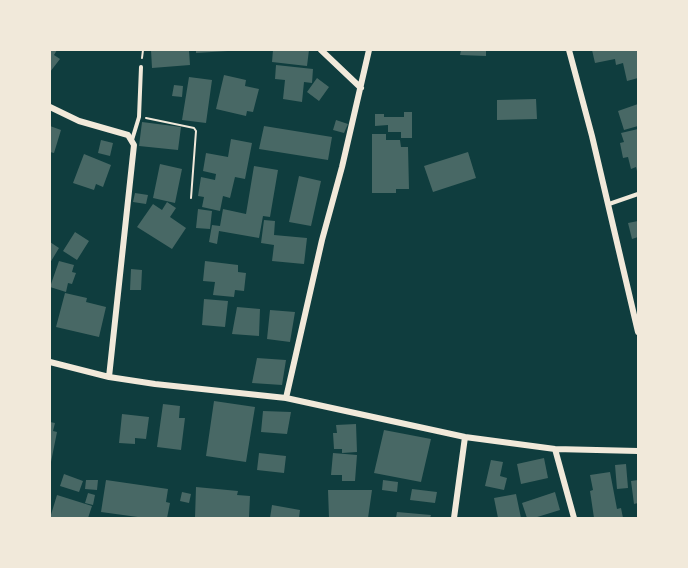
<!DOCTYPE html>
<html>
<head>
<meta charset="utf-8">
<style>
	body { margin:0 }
	#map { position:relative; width:688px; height:568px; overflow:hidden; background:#0f3d3e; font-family:"Noto Sans",sans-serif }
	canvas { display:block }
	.frame { position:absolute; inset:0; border:51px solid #f1e9da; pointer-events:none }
</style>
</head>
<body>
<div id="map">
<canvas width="688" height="568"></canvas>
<div class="frame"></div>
</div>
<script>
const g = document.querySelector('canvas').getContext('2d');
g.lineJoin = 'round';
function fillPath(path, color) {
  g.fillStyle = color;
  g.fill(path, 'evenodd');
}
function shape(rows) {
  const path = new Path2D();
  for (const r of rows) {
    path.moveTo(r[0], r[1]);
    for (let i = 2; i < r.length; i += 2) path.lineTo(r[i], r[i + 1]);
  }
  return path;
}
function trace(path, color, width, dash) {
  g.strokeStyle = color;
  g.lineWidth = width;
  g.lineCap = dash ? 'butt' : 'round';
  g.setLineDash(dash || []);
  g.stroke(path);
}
const building = shape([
	[50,50,57,50,54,55,60,59,50,72],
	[151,50,189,50,190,65,152,68],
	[196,50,228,50,228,51,196,53],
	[273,50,309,50,307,66,272,62],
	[461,50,486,50,486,56,460,55],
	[592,50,638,50,638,78,627,81,623,63,616,65,615,59,595,63],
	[276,65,313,69,312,83,304,82,302,102,283,99,285,80,275,79],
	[224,75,246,80,245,86,259,89,253,112,247,111,246,116,216,109],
	[189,77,212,80,206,123,182,120],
	[317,78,329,87,319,101,307,92],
	[174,85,183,86,182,97,172,96],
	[536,99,537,119,497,120,497,100],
	[638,104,638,126,624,130,618,111],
	[404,112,412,112,412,138,401,138,401,132,388,132,388,125,375,126,375,114,384,114,384,117,404,117],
	[336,120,348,124,344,133,333,130],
	[142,122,181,127,178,150,139,146],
	[50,126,61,130,54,153,50,152],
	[264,126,332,137,328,160,259,149],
	[638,129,638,175,636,167,631,169,628,157,623,158,620,143,624,142,621,133],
	[372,134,386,134,386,140,400,140,401,147,408,147,409,189,396,189,396,193,372,193],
	[231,139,252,143,245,179,235,177,230,198,223,196,220,211,202,207,204,197,198,196,201,177,215,180,216,174,203,171,206,153,228,157],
	[101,140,113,143,110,156,98,153],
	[468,152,476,178,433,192,424,166],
	[84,154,111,165,103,187,96,184,94,190,73,183],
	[160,164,182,169,175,203,153,198],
	[254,166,278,170,270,217,263,216,259,238,219,231,217,244,209,242,212,225,220,226,223,209,246,214],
	[299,176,321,181,311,226,289,222],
	[135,193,148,195,146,204,133,202],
	[167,202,176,208,170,217,186,228,172,249,137,227,153,204,162,210],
	[198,209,212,211,210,229,196,228],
	[264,220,275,221,274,235,307,238,304,264,272,261,274,245,261,243],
	[638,221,638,237,632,239,628,223],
	[75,232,89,241,77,260,63,251],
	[50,242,59,248,50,263],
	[59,261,74,265,72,272,76,273,72,284,68,283,66,292,50,287],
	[205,261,238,265,238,272,246,273,244,291,235,290,234,297,213,295,215,282,203,281],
	[131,269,142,270,141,290,130,290],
	[65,293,87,298,86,302,106,307,99,337,56,327],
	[204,299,228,301,225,327,202,325],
	[237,307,260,309,259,336,232,334],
	[270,310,295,312,290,342,267,339],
	[257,358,286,360,282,385,252,383],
	[214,401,255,407,246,462,206,456],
	[163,404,180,406,179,418,185,418,181,450,157,447],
	[263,411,291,412,287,434,261,432],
	[122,414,149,417,146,439,135,438,135,444,119,443],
	[50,422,55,423,53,431,57,432,51,462],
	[356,424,357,452,342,453,342,449,334,449,333,433,337,433,336,425],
	[384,430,431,439,421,482,374,473],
	[259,453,286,456,284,473,257,470],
	[333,453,357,455,355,481,342,481,342,475,331,475],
	[544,458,548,478,521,484,517,464],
	[491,460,503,462,500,476,507,478,504,490,485,486],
	[626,464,628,488,617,489,615,465],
	[610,472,617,509,621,508,623,518,594,518,590,491,593,490,590,475],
	[64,474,83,481,79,492,60,486],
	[86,480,98,480,97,490,85,489],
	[106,480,168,489,166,502,170,503,167,518,145,518,101,512],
	[383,480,398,482,397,492,382,490],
	[638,480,638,503,634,504,631,481],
	[196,487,238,491,237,495,250,496,249,517,195,518],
	[412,489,437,492,435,503,410,500],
	[328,490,372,490,368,518,329,518],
	[182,492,191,494,189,503,180,501],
	[555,492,560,510,534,518,527,518,522,503],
	[88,493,95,495,93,505,85,503],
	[516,494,521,518,498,518,494,498],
	[57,495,92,506,88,518,50,518],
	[272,505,300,510,299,518,270,518],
	[397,512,431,515,430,518,396,518]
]);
const path = shape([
	[142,58,143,50],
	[146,118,194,128,196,131,191,198]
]);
const service = shape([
	[132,140,139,117,141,67],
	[609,204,638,194]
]);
const minor = shape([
	[321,50,361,88],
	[569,50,592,136,638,332],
	[50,107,79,121,128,135,134,145,109,377],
	[50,362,109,377,155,384,286,398,465,437,555,449,638,451],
	[286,398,322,240,342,167,369,50],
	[555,449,574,518],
	[454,518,465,437]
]);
fillPath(building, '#486865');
trace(path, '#f1e9da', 2);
trace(service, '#f1e9da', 4);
trace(minor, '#f1e9da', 6);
</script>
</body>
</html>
